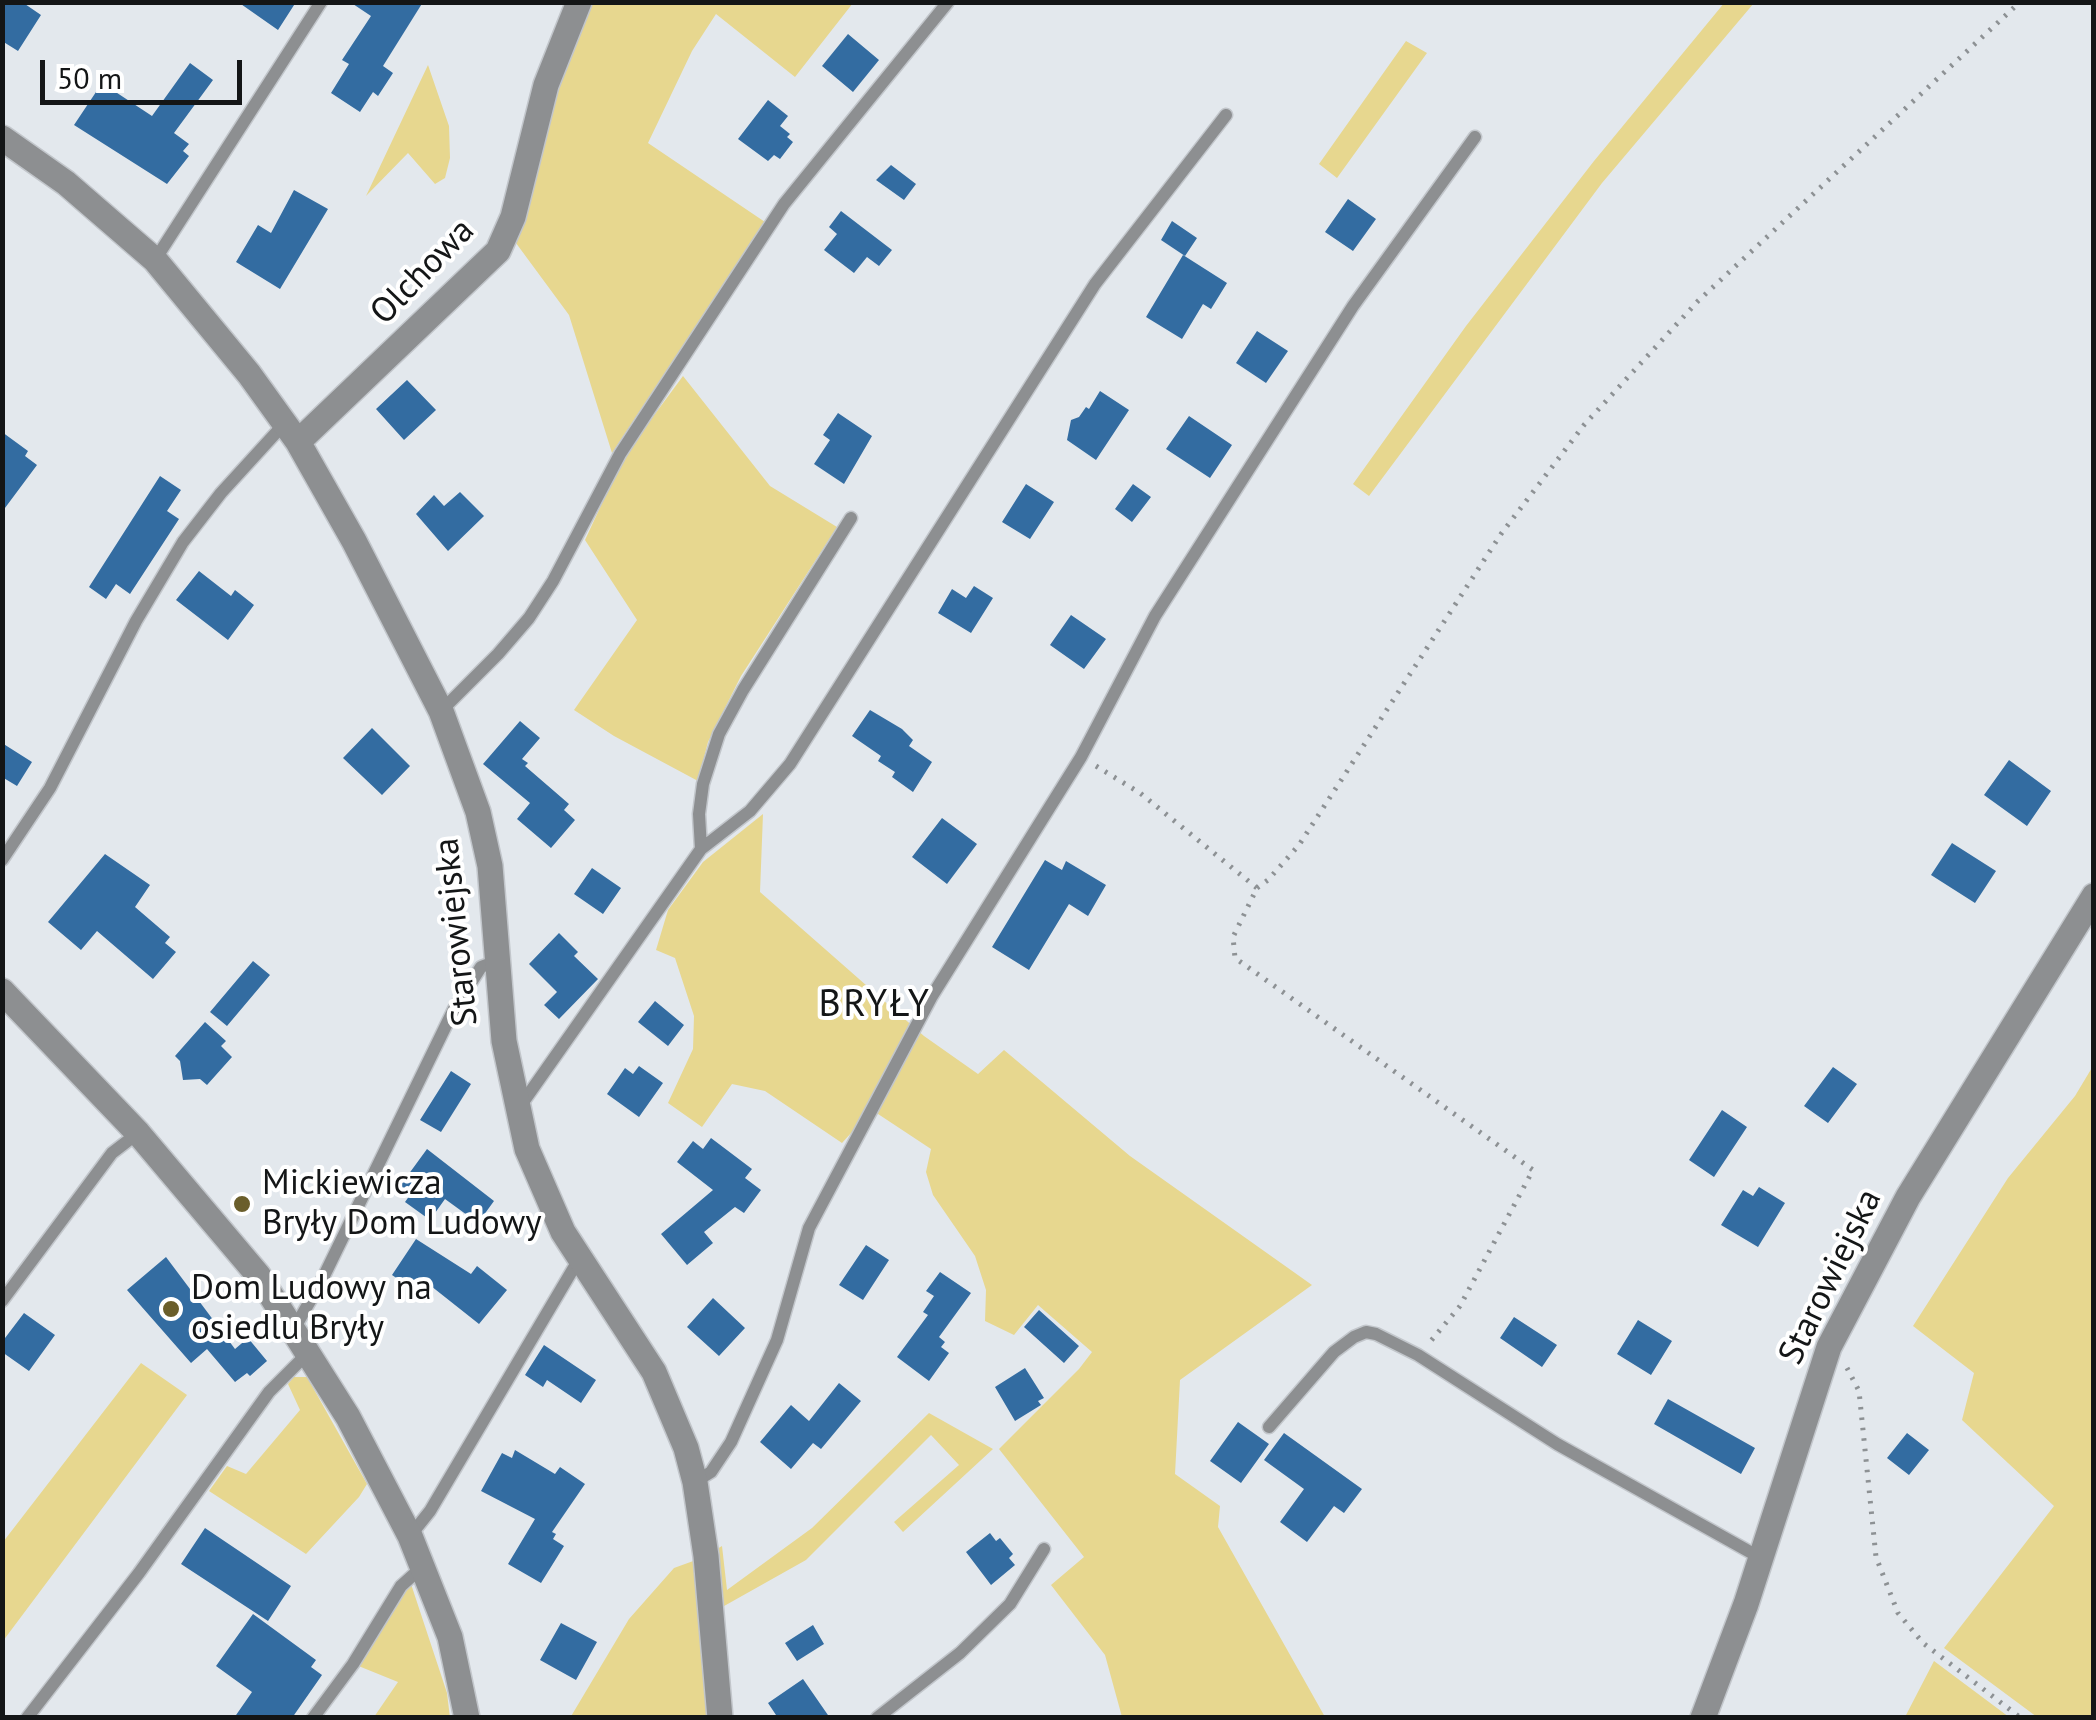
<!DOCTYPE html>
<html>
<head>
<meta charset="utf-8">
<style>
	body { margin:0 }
	#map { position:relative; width:2096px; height:1720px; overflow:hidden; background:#e3e8ed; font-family:"PT Sans",sans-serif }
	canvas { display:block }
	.frame { position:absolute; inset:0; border:5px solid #141617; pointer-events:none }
	.scale { position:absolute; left:40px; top:60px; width:202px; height:45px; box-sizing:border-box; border:5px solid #141617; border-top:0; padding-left:12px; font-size:30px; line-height:35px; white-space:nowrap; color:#141617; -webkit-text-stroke:8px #fff; paint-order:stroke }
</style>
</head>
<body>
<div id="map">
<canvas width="2096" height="1720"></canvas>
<div class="frame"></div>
<div class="scale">50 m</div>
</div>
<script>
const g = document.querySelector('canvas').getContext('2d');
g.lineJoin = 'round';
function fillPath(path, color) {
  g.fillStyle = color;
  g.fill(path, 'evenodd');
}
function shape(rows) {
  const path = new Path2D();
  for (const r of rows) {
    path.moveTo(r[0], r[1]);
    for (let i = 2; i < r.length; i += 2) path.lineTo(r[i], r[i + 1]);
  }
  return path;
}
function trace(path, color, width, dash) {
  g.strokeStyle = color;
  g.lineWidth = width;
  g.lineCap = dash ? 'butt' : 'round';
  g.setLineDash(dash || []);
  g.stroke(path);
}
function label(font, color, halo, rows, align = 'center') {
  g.font = font + ' "PT Sans",sans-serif';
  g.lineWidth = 8;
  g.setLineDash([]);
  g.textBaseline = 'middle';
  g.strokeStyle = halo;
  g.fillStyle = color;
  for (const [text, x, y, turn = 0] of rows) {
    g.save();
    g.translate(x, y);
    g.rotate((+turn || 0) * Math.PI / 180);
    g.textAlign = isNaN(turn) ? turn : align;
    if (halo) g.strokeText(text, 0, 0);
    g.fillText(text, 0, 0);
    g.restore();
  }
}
const green = shape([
	[1725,2,1754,3,1602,183,1369,496,1353,484,1466,326,1594,161],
	[585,3,853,3,795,77,716,14,692,51,648,143,765,222,612,453,569,315,513,239,530,173],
	[1406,41,1427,53,1337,178,1319,164],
	[428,65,449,126,450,158,445,178,435,184,408,153,366,196],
	[683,376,770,486,837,527,741,676,708,742,698,781,614,736,574,710,637,620,585,540,624,456],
	[763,814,760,892,924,1036,978,1074,1004,1050,1130,1156,1312,1285,1180,1380,1175,1474,1220,1506,1218,1527,1325,1717,1122,1717,1105,1655,1051,1585,1084,1557,999,1449,1079,1369,1092,1352,1038,1305,1014,1335,985,1321,986,1290,975,1256,933,1195,926,1172,931,1149,872,1110,842,1143,765,1091,732,1084,702,1127,668,1103,693,1049,694,1016,675,958,656,950,668,910,703,862],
	[2093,1066,2093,1717,2037,1717,1944,1648,2054,1506,1962,1420,1974,1373,1913,1326,2008,1178,2075,1096],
	[141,1363,187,1395,3,1641,3,1542],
	[294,1377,307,1377,367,1484,359,1497,306,1554,209,1491,227,1466,246,1474,300,1410,288,1384],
	[929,1413,993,1449,903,1532,894,1522,959,1465,931,1435,806,1560,717,1610,712,1552,722,1546,727,1590,812,1528],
	[696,1560,711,1717,570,1718,629,1619,674,1568],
	[411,1584,447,1693,450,1718,374,1717,398,1682,356,1665,404,1589],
	[1934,1661,2009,1717,1905,1717]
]);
const building = shape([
	[2,2,22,2,41,15,18,51,2,41],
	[238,2,296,2,278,30],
	[350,2,423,2,383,66,393,73,378,96,373,92,360,112,331,93,349,64,342,60,371,16],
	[848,34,879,60,853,92,822,66],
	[190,63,213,80,174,133,189,144,183,151,189,156,167,184,74,125,102,83,152,116],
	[768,100,788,116,780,126,790,134,787,137,793,142,780,159,774,155,768,161,738,139],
	[891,165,916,184,904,200,876,180],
	[294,190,328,209,280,289,236,262,258,225,271,233],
	[1348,199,1376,219,1353,251,1325,232],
	[841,211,892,250,879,266,867,257,854,273,824,250,837,234,829,227],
	[1172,221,1197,238,1185,256,1161,240],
	[1183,255,1227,283,1211,309,1203,304,1182,339,1146,317],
	[1257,331,1288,351,1266,383,1236,363],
	[407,380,436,410,404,440,376,409],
	[1100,391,1129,410,1096,460,1067,440,1071,420,1079,417,1086,407,1089,409],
	[838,413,872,436,844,484,814,464,830,440,823,435],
	[1189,416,1232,445,1210,478,1166,449],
	[2,432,28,451,25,456,37,465,2,512],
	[160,476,181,490,167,511,179,519,130,594,116,584,106,599,89,587],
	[1026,484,1054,502,1030,539,1002,522],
	[1133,484,1151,497,1132,522,1115,509],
	[460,492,484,516,448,551,416,514,434,495,444,506],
	[199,571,231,596,235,590,254,605,228,640,176,600],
	[974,586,993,598,971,633,938,613,952,589,966,598],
	[1071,615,1106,639,1084,669,1050,645],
	[870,710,902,729,913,740,909,746,932,762,913,792,892,777,895,772,878,761,881,756,852,736],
	[520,721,540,738,522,759,528,763,525,766,569,804,564,810,575,820,551,848,517,819,530,803,483,764],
	[372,728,410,766,382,795,343,758],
	[2,743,32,762,17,786,2,777],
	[2009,760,2051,791,2027,826,1984,795],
	[942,818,977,844,947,884,912,857],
	[1952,843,1996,871,1975,903,1931,875],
	[105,854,150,885,135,907,170,937,165,943,176,952,153,979,97,931,81,950,48,922],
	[1045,860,1062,870,1066,861,1106,885,1088,916,1069,904,1029,970,992,947],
	[592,868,621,888,603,914,574,894],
	[559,933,578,952,574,956,598,979,559,1019,544,1005,557,992,529,964],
	[253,961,270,975,227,1026,210,1012],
	[655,1001,684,1025,668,1046,638,1022],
	[205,1022,226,1041,221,1046,232,1057,207,1085,200,1079,183,1080,180,1061,175,1056],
	[639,1066,663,1083,639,1117,607,1094,625,1068,633,1074],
	[1833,1067,1857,1084,1828,1123,1804,1106],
	[451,1071,471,1084,441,1132,420,1120],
	[1722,1110,1747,1127,1714,1177,1689,1160],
	[711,1138,752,1169,745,1178,761,1190,744,1213,735,1207,704,1232,713,1243,687,1265,661,1234,713,1190,677,1162,693,1141,703,1149],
	[427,1149,494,1201,478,1223,445,1199,430,1220,405,1202,410,1195,400,1186],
	[1759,1187,1785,1203,1758,1247,1721,1225,1743,1190,1753,1196],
	[416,1239,471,1274,477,1266,507,1290,479,1324,431,1286,424,1297,392,1275],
	[866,1245,889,1260,863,1300,839,1285],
	[166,1257,235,1349,248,1338,267,1361,250,1376,247,1373,235,1382,207,1349,191,1363,127,1290],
	[940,1272,971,1293,939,1337,945,1342,941,1347,949,1353,929,1381,897,1357,928,1315,923,1312,934,1296,926,1291],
	[713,1298,745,1328,719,1356,687,1327],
	[1039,1310,1079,1346,1064,1363,1024,1327],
	[24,1313,55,1335,29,1371,2,1352,2,1342],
	[1514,1317,1557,1345,1542,1367,1500,1338],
	[1638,1320,1672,1341,1651,1375,1617,1354],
	[544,1345,596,1380,581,1403,547,1380,543,1387,525,1375],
	[1025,1368,1044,1398,1038,1401,1041,1405,1015,1421,995,1387],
	[839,1383,861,1401,821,1449,813,1443,791,1469,760,1442,791,1405,809,1421],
	[1668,1399,1755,1448,1741,1474,1654,1424],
	[1238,1422,1269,1444,1241,1483,1210,1461],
	[1284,1433,1362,1489,1344,1513,1334,1506,1307,1542,1280,1522,1304,1489,1264,1460],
	[1907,1433,1929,1450,1909,1475,1887,1458],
	[515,1450,555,1474,560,1467,585,1484,552,1532,556,1534,553,1539,564,1546,541,1583,508,1564,535,1519,481,1491,502,1453,512,1458],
	[205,1528,291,1586,268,1621,181,1564],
	[990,1533,996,1541,1000,1538,1013,1554,1009,1558,1015,1565,991,1585,966,1552],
	[253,1614,316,1660,311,1667,322,1675,292,1718,234,1718,252,1692,216,1666],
	[561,1623,597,1642,576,1680,540,1660],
	[813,1625,824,1644,797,1661,785,1643],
	[803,1679,830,1718,778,1718,768,1703]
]);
const path = shape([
	[1096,766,1140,793,1257,888,1233,937,1235,958,1533,1170,1460,1306,1430,1342],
	[1257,888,1268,880,1299,845,1501,534,1584,425,1698,301,2020,2],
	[1847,1368,1859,1391,1876,1557,1898,1613,1923,1643,2021,1718]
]);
const service = shape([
	[155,260,321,2],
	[441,711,498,654,529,618,553,581,620,454,784,204,948,2],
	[701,849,699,814,703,784,719,734,743,690,851,518],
	[2,860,50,788,136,621,183,542,221,493,284,424],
	[519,1108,701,849,750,811,790,764,1095,284,1226,115],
	[2,1301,112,1153,138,1133],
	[294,1329,322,1280,454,1009,481,967,499,960],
	[1269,1427,1334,1352,1354,1337,1366,1332,1376,1334,1418,1355,1557,1444,1759,1557],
	[695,1482,711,1472,731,1442,777,1340,809,1228,932,996,1081,757,1155,616,1353,306,1475,137],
	[410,1536,430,1511,579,1259],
	[27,1718,139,1573,269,1392,308,1353],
	[313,1718,353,1664,401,1586,422,1567],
	[877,1718,960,1653,1010,1604,1044,1549]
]);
const minor = shape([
	[2,138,66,183,155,260,249,374,298,442,354,541,441,711,478,812,490,866,504,1041,527,1149,563,1232,654,1372,686,1448,695,1482,706,1556,720,1718],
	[298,442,498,251,513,217,546,85,579,2],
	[1703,1718,1746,1604,1829,1347,1908,1197,2094,896]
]);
const tertiary = shape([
	[2,991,138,1133,258,1275,293,1330,348,1417,410,1536,450,1637,467,1718]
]);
const markers = [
	[242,1204,10,"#6a5e2b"],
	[171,1309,10,"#6a5e2b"]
];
const streetNames = [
	["Olchowa",423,272,-46],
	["Starowiejska",457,932,-96],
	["Starowiejska",1831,1277,-64]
];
const poiNames = [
	["Mickiewicza",262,1184],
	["Bryły Dom Ludowy",262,1224],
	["Dom Ludowy na",191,1289],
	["osiedlu Bryły",191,1329]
];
const neighbourhoodNames = [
	["BRYŁY",875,1005]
];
fillPath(green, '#e7d78f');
fillPath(building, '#336ca1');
trace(service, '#c2c6cb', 15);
trace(minor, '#c2c6cb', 28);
trace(tertiary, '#c2c6cb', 28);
trace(path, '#8d9194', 5, [2.5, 8]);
trace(service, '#8d8f91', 12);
trace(minor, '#8d8f91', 25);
trace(tertiary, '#8d8f91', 25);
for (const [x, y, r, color] of markers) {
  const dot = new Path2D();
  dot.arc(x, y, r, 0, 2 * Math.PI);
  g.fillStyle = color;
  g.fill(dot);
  trace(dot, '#fff', 4);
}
label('35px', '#141617', '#fff', streetNames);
label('35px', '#141617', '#fff', poiNames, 'left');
g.letterSpacing = '2.5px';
label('38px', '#141617', '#fff', neighbourhoodNames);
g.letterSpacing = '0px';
</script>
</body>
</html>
